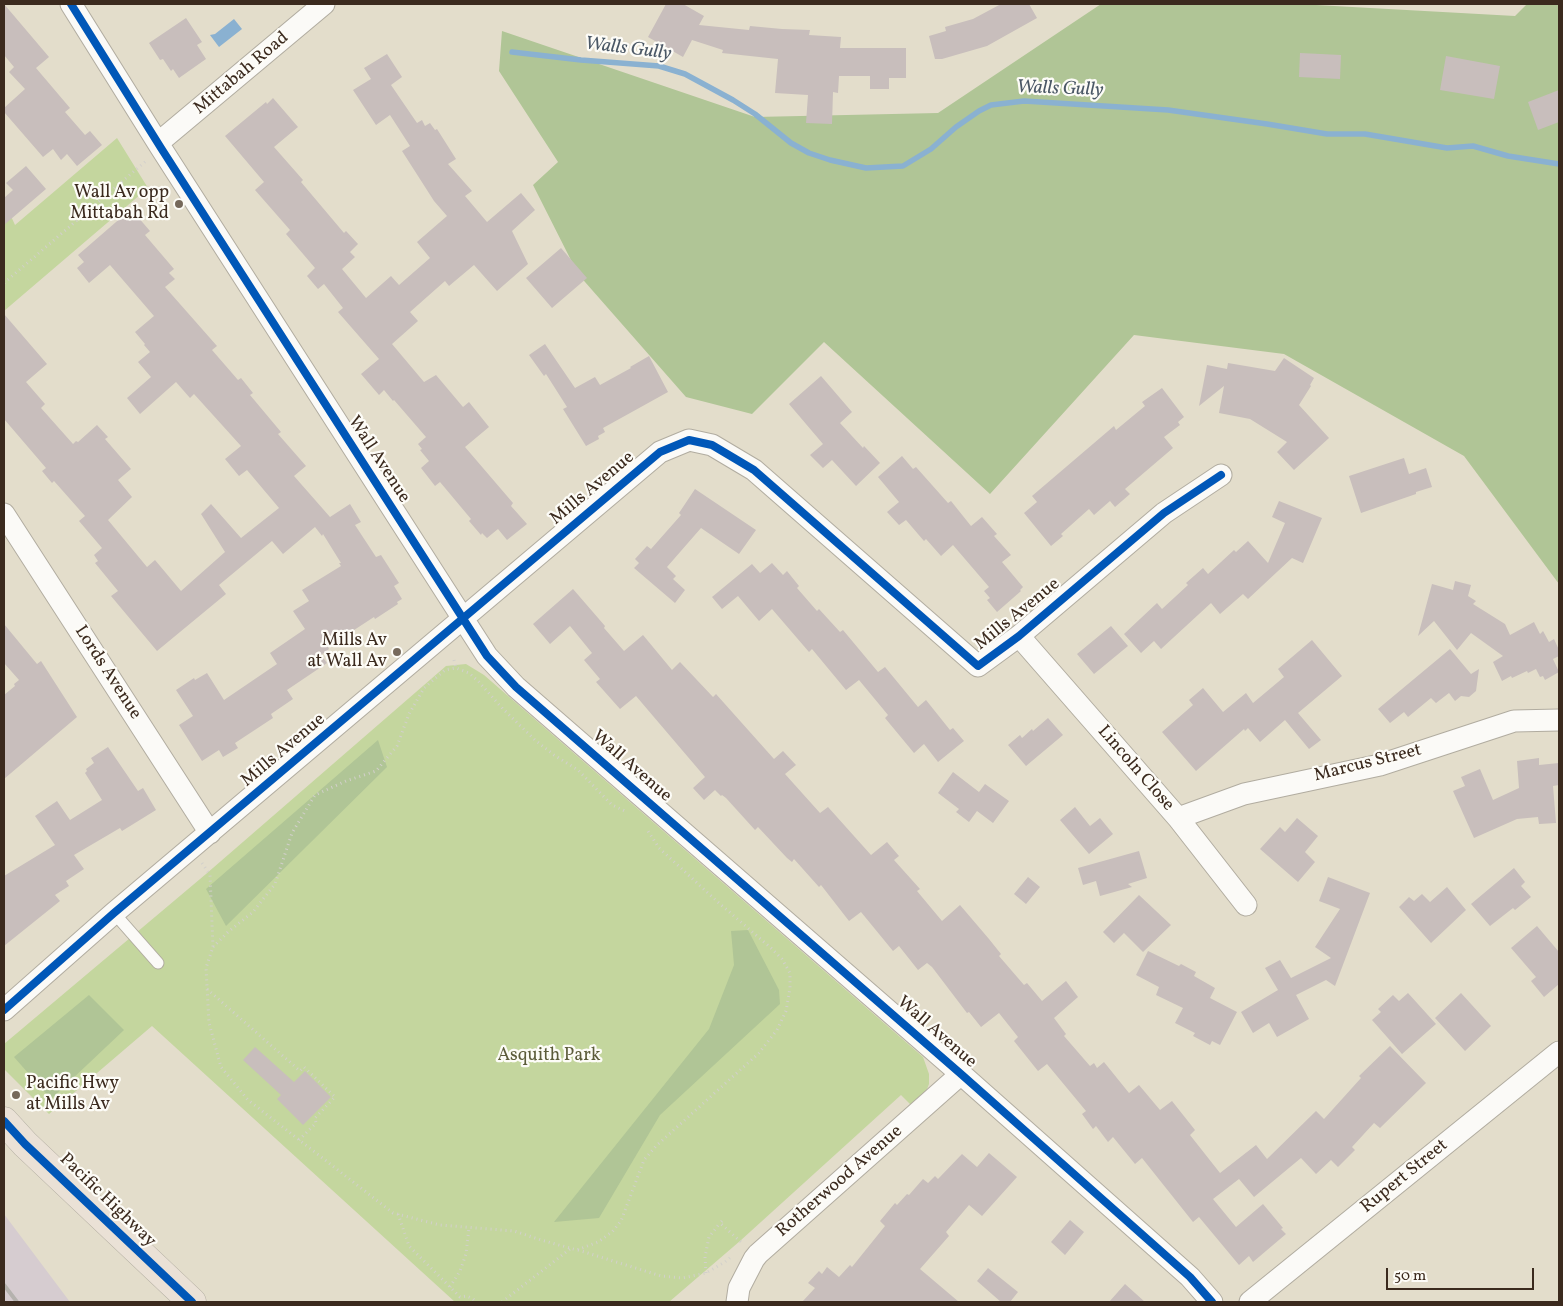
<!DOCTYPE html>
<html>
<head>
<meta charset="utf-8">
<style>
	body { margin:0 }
	#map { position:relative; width:1563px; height:1306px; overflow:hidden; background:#e3ddcb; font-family:Vollkorn,serif }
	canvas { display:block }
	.frame { position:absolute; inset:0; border:5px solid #3b2a1e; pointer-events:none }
	.scale { position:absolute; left:1386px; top:1268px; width:148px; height:22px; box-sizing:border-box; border:2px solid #3b2a1e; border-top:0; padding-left:6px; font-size:15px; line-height:18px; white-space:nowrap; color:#3b2a1e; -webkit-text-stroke:4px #fdfcf7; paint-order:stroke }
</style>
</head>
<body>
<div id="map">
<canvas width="1563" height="1306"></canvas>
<div class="frame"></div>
<div class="scale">50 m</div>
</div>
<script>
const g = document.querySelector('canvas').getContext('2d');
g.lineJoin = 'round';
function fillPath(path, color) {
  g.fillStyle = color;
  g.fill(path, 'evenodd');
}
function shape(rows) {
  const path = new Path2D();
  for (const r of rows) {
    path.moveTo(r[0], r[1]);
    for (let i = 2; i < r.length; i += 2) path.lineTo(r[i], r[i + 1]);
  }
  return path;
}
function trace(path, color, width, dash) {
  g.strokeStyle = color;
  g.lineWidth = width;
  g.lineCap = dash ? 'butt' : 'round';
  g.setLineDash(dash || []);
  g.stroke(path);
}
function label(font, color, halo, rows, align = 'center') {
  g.font = font + ' Vollkorn,serif';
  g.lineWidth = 4.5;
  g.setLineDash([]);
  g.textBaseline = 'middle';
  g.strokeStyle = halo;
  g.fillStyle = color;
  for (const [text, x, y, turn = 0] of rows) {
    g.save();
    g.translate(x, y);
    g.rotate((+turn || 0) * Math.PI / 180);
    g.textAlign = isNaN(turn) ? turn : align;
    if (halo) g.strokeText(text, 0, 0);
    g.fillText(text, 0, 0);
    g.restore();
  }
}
const industrial = shape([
	[4,1214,70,1302,4,1302]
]);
const green = shape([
	[117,138,148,188,4,311,4,201,15,225],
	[466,664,484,675,923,1057,929,1074,929,1084,925,1094,911,1105,901,1095,740,1241,669,1302,455,1302,152,1026,49,1114,4,1069,4,1044,206,874,446,666]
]);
const forest = shape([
	[1101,4,1298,4,1515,16,1527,4,1559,4,1559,584,1464,456,1284,354,1134,335,990,494,824,342,752,414,686,397,578,274,533,185,558,162,499,71,502,31,755,117,938,113],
	[378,740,387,767,226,926,206,889],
	[748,930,779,990,780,1004,660,1115,599,1218,554,1222,709,1029,734,965,731,931],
	[89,995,124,1030,51,1099,14,1057]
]);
const water = shape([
	[234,19,242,29,219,47,210,35,215,34]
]);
const stream = shape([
	[512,52,581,60,659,66,685,74,733,100,755,114,791,143,809,153,830,160,866,168,903,166,931,149,956,127,979,111,991,105,1024,101,1168,110,1267,124,1327,134,1365,134,1447,148,1473,146,1508,156,1559,164]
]);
const building = shape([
	[4,4,49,57,36,68,70,108,65,112,85,135,90,131,102,145,77,166,67,154,61,160,53,149,43,157,4,112,4,108,25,89,9,72,14,67,4,55],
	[666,4,683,4,704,16,699,25,749,30,750,26,782,29,810,30,809,35,841,37,840,48,906,48,906,78,889,78,889,89,870,89,870,76,839,76,838,93,833,92,832,124,806,123,808,95,775,93,778,59,722,53,723,50,692,40,683,57,648,37],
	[1001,4,1029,4,1037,18,987,46,942,59,935,59,929,36,946,31,945,27,973,19],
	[186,18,202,42,197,45,206,59,179,78,173,69,171,71,163,59,160,60,149,43],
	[1300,53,1341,55,1340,79,1299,77],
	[387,54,402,77,391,85,417,123,422,120,425,126,430,123,435,130,437,129,456,159,448,164,472,191,465,196,487,222,521,193,535,210,512,231,528,264,497,291,474,265,449,286,445,281,410,312,418,321,392,344,424,382,436,375,463,407,469,402,489,427,465,447,513,503,511,506,527,524,507,540,498,529,487,538,482,533,481,535,469,521,471,519,440,482,435,486,421,468,429,461,420,450,422,449,418,444,426,437,394,400,393,401,384,390,379,395,361,374,379,359,338,312,343,308,324,284,318,289,307,276,315,268,286,234,290,230,255,190,264,182,225,136,266,102,267,104,273,98,298,127,274,147,303,180,301,182,344,233,346,231,358,244,350,252,355,257,342,269,366,298,391,276,399,285,430,258,417,242,447,216,434,201,402,151,410,146,390,115,376,125,353,90,371,79,364,68],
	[1446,56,1500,66,1494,99,1440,90],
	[1559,90,1559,122,1538,130,1528,102],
	[26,166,46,189,4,225,4,198,13,190,6,183],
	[131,209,150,231,145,235,174,269,169,273,175,279,165,287,217,346,212,350,238,380,241,378,253,393,250,395,281,432,278,434,306,466,294,476,330,517,350,504,361,522,355,525,376,557,381,555,399,583,394,586,402,599,397,602,398,604,375,619,374,617,328,647,329,649,321,655,327,663,287,690,293,699,271,714,273,718,235,743,238,748,223,757,219,750,202,761,179,725,193,716,176,690,194,678,195,680,207,673,224,700,277,664,270,653,305,629,293,611,309,601,302,590,341,566,339,563,341,563,323,534,322,536,315,527,283,554,272,541,219,585,226,594,157,651,111,596,118,591,95,563,98,561,94,555,102,548,79,521,85,516,54,481,52,483,42,471,46,468,4,419,4,314,47,364,26,382,45,404,41,408,73,444,76,441,78,442,97,425,108,437,105,439,131,469,118,480,132,497,108,520,147,567,155,560,181,591,225,552,201,514,211,504,241,538,279,508,247,470,239,476,225,459,241,446,194,394,190,398,176,382,140,414,127,398,151,377,138,362,150,352,144,345,145,344,135,332,154,316,110,265,89,283,77,268,84,262,78,255],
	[561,248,587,278,552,308,526,278],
	[545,344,575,388,595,377,600,385,631,368,630,367,649,356,668,392,603,428,605,432,598,436,599,439,586,446,563,409,567,407,546,374,544,376,529,355],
	[1284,358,1314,378,1310,385,1311,386,1299,405,1329,438,1294,470,1277,452,1287,442,1250,419,1219,413,1224,386,1199,406,1207,365,1227,369,1228,363,1275,371],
	[821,376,852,412,840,423,863,448,864,446,880,463,856,486,832,460,823,468,810,455,823,444,789,404],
	[1162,388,1184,417,1178,422,1180,425,1164,437,1173,448,1125,489,1130,494,1115,507,1110,501,1094,515,1089,509,1061,534,1063,536,1051,546,1024,513,1037,502,1032,496,1114,426,1116,430,1145,406,1142,402],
	[902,456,913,469,916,467,948,503,951,501,971,526,982,517,997,534,994,536,1011,555,1002,562,1023,587,1020,590,1021,591,997,612,987,600,990,598,984,591,989,587,953,545,941,556,926,539,924,541,906,520,899,525,887,512,899,502,878,477],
	[1404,458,1409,474,1426,468,1432,487,1416,492,1416,494,1361,513,1349,476],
	[695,489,756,530,739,554,701,528,667,567,676,576,673,579,685,590,675,603,634,568,639,563,635,559,647,546,651,549,681,515,679,513],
	[1279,501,1322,518,1303,563,1292,558,1248,599,1243,594,1220,614,1211,603,1161,649,1154,641,1141,653,1124,634,1157,603,1162,609,1188,585,1186,583,1203,568,1208,574,1234,550,1236,552,1248,541,1268,563,1285,523,1272,517],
	[772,563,783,575,787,571,799,586,797,588,817,611,819,609,840,632,843,630,878,672,885,667,918,707,926,700,950,730,953,728,964,741,938,762,924,744,914,753,885,718,888,715,859,680,846,690,812,649,809,652,772,609,759,621,738,596,722,609,712,597,752,564,760,573],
	[1455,581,1471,585,1468,596,1476,601,1473,604,1505,624,1510,635,1534,622,1540,634,1543,631,1549,642,1554,639,1559,650,1559,656,1553,659,1559,672,1545,680,1543,676,1540,677,1536,669,1528,673,1527,671,1512,678,1511,676,1502,681,1493,662,1503,656,1471,633,1457,650,1434,621,1418,636,1432,584,1453,590],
	[573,589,605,626,604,628,624,651,643,635,672,670,680,662,713,697,716,694,774,759,783,751,796,765,785,774,820,813,828,807,871,855,887,842,899,856,894,860,920,889,917,891,942,921,960,905,989,939,1001,954,999,956,1024,985,1027,983,1042,1001,1066,981,1078,997,1054,1018,1066,1034,1064,1036,1090,1066,1094,1063,1097,1068,1104,1062,1129,1093,1139,1085,1160,1110,1172,1101,1195,1130,1190,1135,1220,1173,1256,1145,1267,1159,1316,1111,1324,1119,1361,1078,1359,1076,1390,1046,1426,1083,1380,1128,1374,1123,1352,1147,1355,1150,1338,1167,1331,1160,1316,1174,1301,1158,1254,1197,1239,1179,1213,1199,1236,1227,1263,1204,1283,1228,1281,1229,1286,1234,1253,1262,1249,1256,1239,1265,1199,1217,1193,1222,1142,1158,1135,1164,1113,1137,1108,1142,1096,1126,1093,1129,1082,1114,1086,1111,1047,1064,1038,1071,1014,1041,1018,1037,999,1013,981,1027,969,1012,967,1013,932,967,927,963,918,970,899,946,893,951,861,912,849,921,821,885,819,887,794,859,792,862,787,858,758,827,755,830,726,798,722,795,721,796,715,790,704,800,693,788,705,777,636,696,620,709,596,682,600,679,584,660,592,653,570,626,550,644,533,624],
	[4,624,37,664,41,661,77,717,4,779,4,695,15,686,14,684,19,680,4,663],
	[1111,626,1128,646,1094,674,1077,654],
	[1312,640,1342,676,1298,713,1321,740,1309,749,1285,720,1260,742,1248,728,1245,731,1244,729,1196,771,1162,732,1193,705,1189,700,1203,688,1223,712,1246,693,1253,703,1284,677,1278,669],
	[1450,649,1471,674,1479,669,1476,691,1469,697,1461,696,1455,701,1449,693,1436,703,1431,698,1408,717,1404,712,1390,723,1378,709],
	[1048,718,1063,735,1026,766,1008,745,1020,735,1022,738,1032,729,1033,731],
	[108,747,138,791,143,788,156,810,122,831,120,828,74,855,84,869,66,881,69,886,55,895,60,901,4,946,4,876,55,845,35,816,57,801,70,820,102,800,85,773,87,771,86,769,94,763,91,758],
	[1539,758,1539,765,1559,763,1559,785,1553,786,1556,823,1539,824,1538,817,1517,819,1474,838,1453,791,1465,786,1461,777,1480,769,1493,800,1519,788,1517,761],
	[953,772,979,792,985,784,1009,801,993,823,977,811,969,822,956,812,959,809,938,793],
	[1075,807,1090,826,1100,818,1113,834,1089,854,1060,820],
	[1297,818,1318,836,1305,852,1315,862,1298,882,1260,849,1280,827,1285,832],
	[1139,851,1147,878,1128,884,1132,887,1100,896,1096,881,1083,885,1078,868],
	[1514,868,1525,882,1521,886,1531,897,1515,910,1513,908,1490,926,1471,904],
	[1028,877,1040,887,1026,904,1014,894],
	[1328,877,1370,893,1335,986,1326,980,1296,995,1309,1019,1277,1037,1269,1023,1253,1033,1241,1012,1278,990,1265,968,1280,960,1291,978,1331,958,1315,947,1340,909,1319,901],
	[1447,887,1466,910,1431,943,1399,907,1409,897,1414,901,1422,894,1430,902],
	[1139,895,1171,925,1143,952,1124,933,1114,943,1103,932],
	[1537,926,1559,952,1559,984,1544,997,1531,981,1536,977,1511,948],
	[1148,951,1179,966,1181,964,1196,972,1194,976,1215,988,1210,998,1237,1012,1220,1045,1212,1041,1210,1045,1193,1036,1195,1033,1175,1023,1183,1008,1156,995,1159,987,1136,975],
	[1408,993,1436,1024,1402,1054,1372,1020,1381,1012,1378,1009,1393,995,1399,1001],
	[1461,993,1491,1026,1465,1051,1435,1018],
	[255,1047,294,1082,305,1071,331,1097,303,1125,277,1099,281,1095,243,1060],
	[989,1153,1017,1177,982,1216,969,1205,946,1232,949,1236,920,1269,959,1302,802,1302,815,1288,808,1283,819,1271,822,1274,827,1267,839,1277,850,1265,852,1267,885,1226,880,1221,895,1203,897,1205,907,1194,909,1195,923,1179,928,1183,935,1176,938,1179,962,1154,977,1167],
	[1070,1220,1084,1232,1065,1255,1051,1242],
	[988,1268,1018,1292,1010,1302,1001,1302,977,1281],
	[1125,1284,1145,1302,1109,1302]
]);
const path = shape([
	[4,283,146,161],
	[454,660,456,668],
	[202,863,210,875,213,947,206,968,209,1023,221,1067,248,1100,393,1213,440,1225,514,1231,541,1240,577,1250,598,1242,612,1232,621,1221,644,1160,656,1146,759,1053,777,1030,786,1011,790,988,790,973,782,959,771,948,720,904,659,848,648,831],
	[213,947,228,932,253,912,275,884,292,833,315,795,346,781,376,771,397,746,409,714,424,688,445,670,456,668,469,673,479,682,503,709,535,740,554,755,578,770,612,805,627,812],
	[207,989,300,1071,304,1067,335,1097,315,1118,316,1123,298,1141],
	[398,1214,409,1246,460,1297,467,1296,473,1299,476,1302],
	[722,1221,720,1223,741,1242],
	[578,1250,661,1276,683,1278,706,1273,725,1262,732,1256],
	[706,1273,705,1257,709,1237,720,1223],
	[450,1287,460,1271,466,1254,469,1228],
	[502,1302,570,1249]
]);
const lane = shape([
	[114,913,158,963]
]);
const street = shape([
	[71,4,161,148,487,656,516,687,961,1074,1190,1277,1212,1302],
	[158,143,324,4],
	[4,514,210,833],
	[1019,636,1178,818,1246,905],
	[1178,818,1244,794,1380,765,1514,721,1559,720],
	[4,1010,114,913,660,452,689,440,712,445,754,470,978,666,1019,636,1164,513,1221,475],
	[737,1302,739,1288,754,1259,758,1254,961,1074],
	[1250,1302,1559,1052]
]);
const primary = shape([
	[4,1121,25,1144,192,1302]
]);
const rail = shape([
	[4,1285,17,1302]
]);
const cycleway = shape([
	[71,4,161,148,487,656,516,687,961,1074,1190,1277,1212,1302],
	[4,1010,114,913,660,452,689,440,712,445,754,470,978,666,1019,636,1164,513,1221,475],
	[4,1121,25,1144,192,1302]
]);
const markers = [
	[179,204,5,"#76695b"],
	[397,652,5,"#76695b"],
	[16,1095,5,"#76695b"]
];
const streetNames = [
	["Mittabah Road",242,74,-40],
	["Wall Avenue",378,460,57],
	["Mills Avenue",593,489,-40],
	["Mills Avenue",1018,615,-39],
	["Lords Avenue",107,673,57],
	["Mills Avenue",284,751,-40],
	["Marcus Street",1368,764,-14],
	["Wall Avenue",631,767,41],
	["Lincoln Close",1135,769,49],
	["Wall Avenue",936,1033,41],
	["Rupert Street",1405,1177,-39],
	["Rotherwood Avenue",840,1182,-41],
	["Pacific Highway",107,1201,44]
];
const poiNames = [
	["Wall Av opp",169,194],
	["Mittabah Rd",169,215],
	["Mills Av",387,642],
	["at Wall Av",387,663],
	["Pacific Hwy",26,1085,"left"],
	["at Mills Av",26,1106,"left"]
];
const parkNames = [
	["Asquith Park",549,1057]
];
const waterNames = [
	["Walls Gully",628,50,7],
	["Walls Gully",1060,90,2]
];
fillPath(industrial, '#d6ccd0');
fillPath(green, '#c4d69e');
fillPath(forest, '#b0c596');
fillPath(water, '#8ab1d1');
trace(stream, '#8ab1d1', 5.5);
fillPath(building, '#c8bebc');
trace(lane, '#b1aca0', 13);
trace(street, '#b1aca0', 23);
trace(primary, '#b1aca0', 29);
trace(path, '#d2d0cb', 3, [1, 4]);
trace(lane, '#fbfaf7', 11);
trace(street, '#fbfaf7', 21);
trace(primary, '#eae1d6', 28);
trace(rail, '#b5b2ae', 4);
trace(cycleway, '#0057b8', 8);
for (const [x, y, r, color] of markers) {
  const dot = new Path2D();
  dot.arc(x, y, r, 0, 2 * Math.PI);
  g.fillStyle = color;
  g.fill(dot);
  trace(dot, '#fdfcf7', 2);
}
label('18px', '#3b2a1e', '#fdfcf7', streetNames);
label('18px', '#3b2a1e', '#fdfcf7', poiNames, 'right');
label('18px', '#5c5c3a', '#fdfcf7', parkNames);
label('italic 19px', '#4b5866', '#fdfcf7', waterNames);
</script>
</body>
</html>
